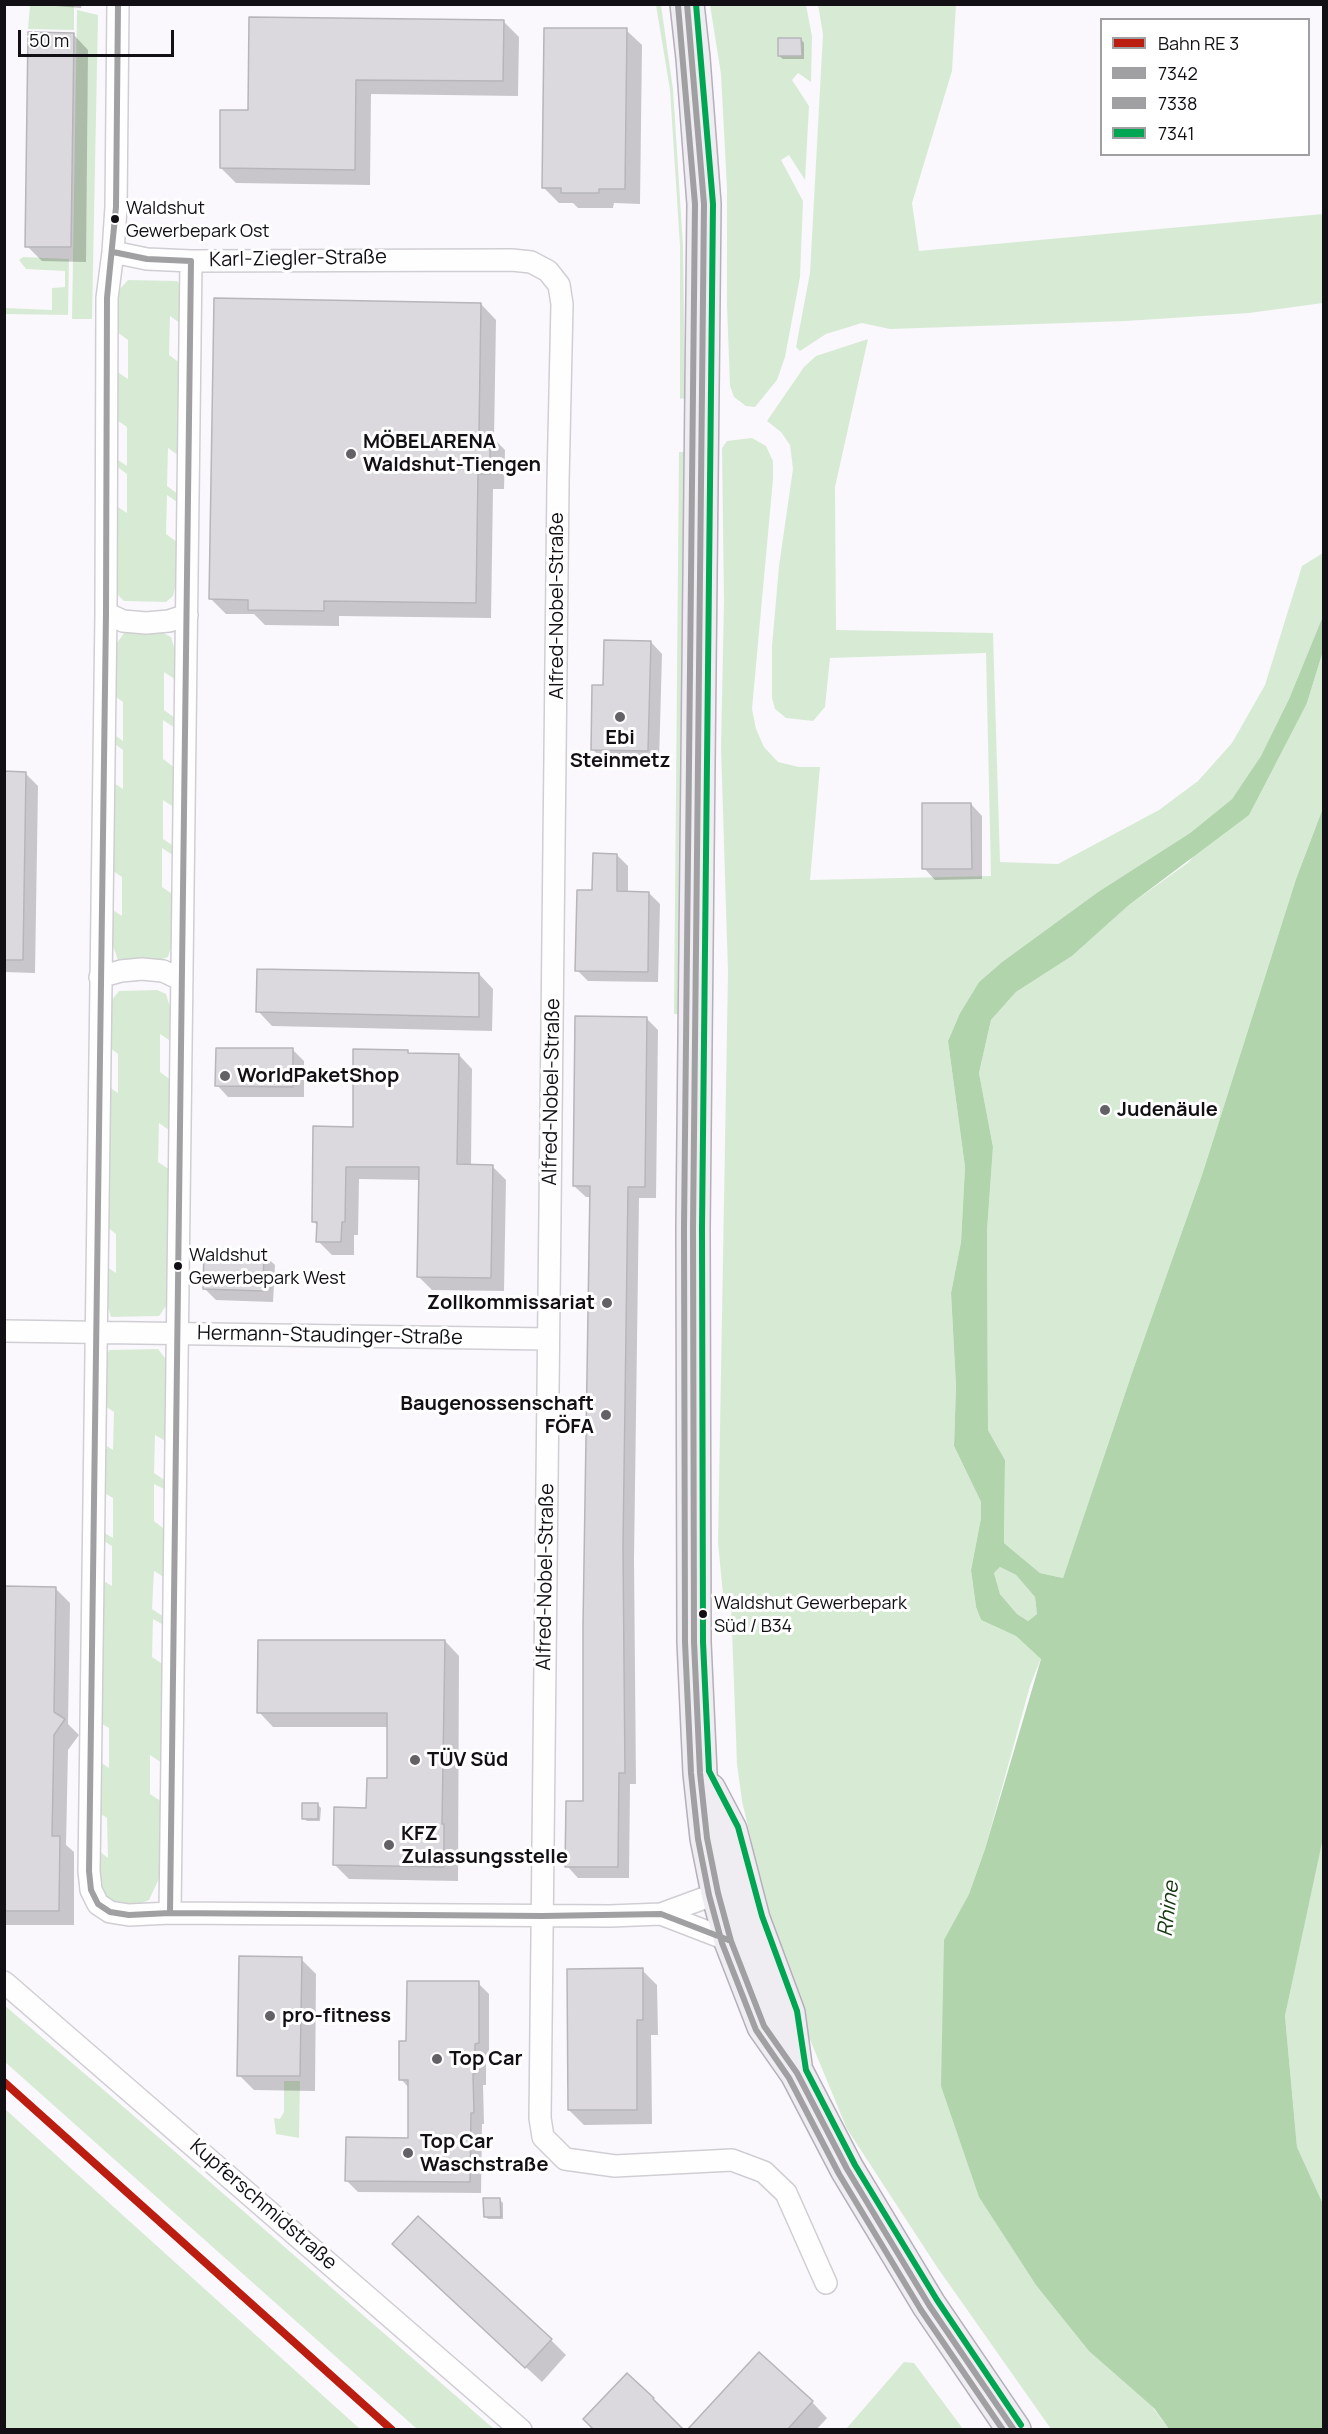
<!DOCTYPE html>
<html>
<head>
<meta charset="utf-8">
<style>
	body { margin:0 }
	#map { position:relative; width:1328px; height:2434px; overflow:hidden; background:#faf8fd; font-family:Manrope,sans-serif }
	canvas { display:block }
	.frame { position:absolute; inset:0; border:6px solid #121015; pointer-events:none }
	.legend { position:absolute; left:1100px; top:18px; width:210px; height:138px; box-sizing:border-box; background:#fff; border:2px solid #a09fa1; margin:0; padding:8px 10px; list-style:none; font-size:18px; color:#121015 }
	.legend li { display:flex; align-items:center; gap:12px; height:30px }
	.legend b { width:30px; border:2px solid #a09fa1 }
	.scale { position:absolute; left:18px; top:30px; width:156px; height:27px; box-sizing:border-box; border:3px solid #121015; border-top:0; padding-left:8px; font-size:18px; line-height:21px; white-space:nowrap; color:#121015; -webkit-text-stroke:4px #fff; paint-order:stroke }
</style>
</head>
<body>
<div id="map">
<canvas width="1328" height="2434"></canvas>
<div class="frame"></div>
<ul class="legend">
<li><b style="height:8px;background:#bb1e10"></b>Bahn RE 3</li>
<li><b style="height:8px;background:#a09fa1"></b>7342</li>
<li><b style="height:8px;background:#a09fa1"></b>7338</li>
<li><b style="height:8px;background:#00a651"></b>7341</li>
</ul>
<div class="scale">50 m</div>
</div>
<script>
const g = document.querySelector('canvas').getContext('2d');
g.lineJoin = 'round';
function fillPath(path, color) {
  g.fillStyle = color;
  g.fill(path, 'evenodd');
}
function shape(rows) {
  const path = new Path2D();
  for (const r of rows) {
    path.moveTo(r[0], r[1]);
    for (let i = 2; i < r.length; i += 2) path.lineTo(r[i], r[i + 1]);
  }
  return path;
}
function trace(path, color, width, dash) {
  g.strokeStyle = color;
  g.lineWidth = width;
  g.lineCap = dash ? 'butt' : 'round';
  g.setLineDash(dash || []);
  g.stroke(path);
}
function label(font, color, halo, rows, align = 'center') {
  g.font = font + ' Manrope,sans-serif';
  g.lineWidth = 6;
  g.setLineDash([]);
  g.textBaseline = 'middle';
  g.strokeStyle = halo;
  g.fillStyle = color;
  for (const [text, x, y, turn = 0] of rows) {
    g.save();
    g.translate(x, y);
    g.rotate((+turn || 0) * Math.PI / 180);
    g.textAlign = isNaN(turn) ? turn : align;
    if (halo) g.strokeText(text, 0, 0);
    g.fillText(text, 0, 0);
    g.restore();
  }
}
const green = shape([
	[30,5,74,5,74,30,28,29],
	[656,5,661,5,673,89,683,246,685,398,680,399,680,246,670,90],
	[710,5,806,5,812,36,811,82,798,73,792,80,809,106,805,180,789,155,781,160,803,201,800,277,785,357,777,380,755,407,746,406,734,397,730,386,727,306,727,189,721,74],
	[818,5,956,5,952,71,912,203,919,251,1323,214,1323,303,1249,313,1126,321,890,329,862,323,826,334,800,351,796,347,810,273,823,34],
	[77,10,98,15,92,319,72,319],
	[23,257,69,259,68,315,5,314,5,308,52,310,52,288,65,287,65,271,26,269,19,260],
	[128,280,177,281,184,289,184,326,170,316,169,355,184,366,182,458,168,448,167,486,182,497,181,505,167,495,166,534,181,545,181,563,173,596,166,602,124,601,118,595,112,567,112,503,127,513,127,474,112,463,112,456,127,466,127,427,112,417,113,369,128,379,128,340,113,329,119,290],
	[868,339,835,487,836,630,993,633,1000,862,1058,864,1159,810,1198,781,1232,743,1265,685,1302,566,1323,553,1323,616,1289,699,1261,757,1232,799,1190,833,1098,892,1002,962,979,982,960,1013,948,1041,965,1167,961,1242,951,1293,956,1386,954,1446,981,1502,981,1518,971,1570,976,1607,981,1620,1016,1636,1041,1658,1030,1686,985,1849,969,1894,944,1941,944,2003,1154,2409,1169,2429,1051,2429,937,2267,847,2129,787,1984,749,1850,752,1844,742,1801,737,1764,731,1605,724,1604,718,1543,728,972,721,747,724,601,722,448,727,441,752,438,766,446,773,461,773,479,752,709,756,729,764,747,778,762,799,767,820,767,810,880,991,876,986,653,830,658,825,707,813,721,786,718,775,709,772,698,772,646,779,566,793,469,790,445,781,432,767,421,804,367,816,356],
	[679,452,684,452,678,1014,674,1014],
	[124,633,163,633,171,637,177,657,179,682,164,672,164,710,179,721,178,730,163,720,163,759,178,770,178,810,163,800,163,839,178,849,177,858,162,848,162,887,177,897,175,933,168,957,160,960,118,960,108,932,107,906,122,916,122,877,107,867,108,779,123,789,123,750,108,739,109,731,123,741,123,702,109,692,117,643],
	[1323,651,1323,808,1296,879,1202,1175,1133,1370,1063,1578,1040,1573,1004,1543,1005,1460,988,1430,987,1231,993,1147,979,1073,991,1020,1016,992,1072,956,1129,905,1189,862,1307,703],
	[157,990,166,994,175,1023,175,1044,160,1034,160,1072,175,1083,173,1133,159,1123,158,1162,173,1172,168,1303,159,1316,111,1317,103,1291,101,1263,116,1273,116,1234,102,1223,103,1083,118,1093,118,1054,104,1043,111,1001,119,991],
	[158,1349,168,1362,169,1443,155,1435,154,1473,169,1483,168,1491,154,1484,154,1521,168,1532,167,1579,154,1571,152,1609,167,1619,167,1627,153,1619,152,1657,167,1667,165,1765,150,1755,150,1794,165,1804,162,1872,149,1900,135,1906,112,1903,97,1885,95,1848,108,1858,107,1818,93,1809,94,1758,109,1768,109,1728,95,1720,97,1577,112,1586,112,1546,99,1538,98,1529,113,1538,113,1498,99,1490,99,1441,113,1450,114,1412,99,1402,104,1363,109,1350],
	[1000,1567,1016,1575,1035,1597,1037,1614,1028,1621,1017,1614,1000,1594,994,1573],
	[1323,1834,1323,2204,1297,2147,1285,2016],
	[4,2005,119,2103,494,2429,417,2429,5,2062],
	[284,2081,300,2081,299,2138,276,2134,274,2118,280,2119,284,2112],
	[4,2109,5,2109,360,2429,5,2429],
	[904,2362,914,2363,963,2429,846,2429]
]);
const water = shape([
	[1323,616,1323,651,1307,703,1249,815,1129,905,1072,956,1016,992,991,1020,979,1073,993,1147,987,1231,988,1430,1005,1460,1004,1543,1040,1573,1063,1578,1133,1370,1202,1175,1296,879,1323,808,1324,1833,1285,2016,1297,2147,1323,2204,1323,2429,1169,2429,1154,2408,1089,2351,1036,2285,979,2197,941,2086,944,1940,969,1894,985,1849,1041,1659,1016,1636,981,1620,976,1607,971,1570,981,1518,981,1502,954,1446,956,1386,951,1293,961,1242,965,1167,948,1041,960,1013,979,982,1002,962,1098,892,1190,833,1232,799,1261,756,1289,699],
	[1000,1567,1016,1575,1035,1597,1037,1614,1028,1621,1017,1614,1000,1594,994,1573]
]);
const shadow = shape([
	[29,4,82,4,81,8],
	[503,21,519,37,518,96,371,94,370,185,236,183,221,168,249,112],
	[626,30,642,45,640,204,614,203,613,208,578,208,573,203,559,203,544,188],
	[73,34,88,50,86,262,42,261,27,246],
	[801,39,804,43,804,59,783,59,779,56],
	[481,304,496,320,494,439,505,450,504,489,493,489,491,618,339,616,339,626,265,625,254,614,226,614,211,599],
	[651,642,662,654,659,762,604,760,592,749,604,687],
	[4,773,25,773,38,786,35,973,4,972],
	[971,804,982,816,982,879,935,880,924,868],
	[617,855,628,866,628,893,649,893,660,904,658,982,588,981,577,970,593,892],
	[479,974,493,989,492,1031,272,1026,258,1011],
	[646,1018,658,1030,656,1198,639,1198,634,1559,636,1784,630,1784,629,1878,578,1878,567,1866,585,1802,591,1197,586,1197,574,1186],
	[293,1050,304,1061,304,1097,228,1097,217,1085],
	[407,1051,410,1054,459,1055,472,1069,471,1166,492,1166,506,1180,504,1291,432,1290,418,1276,420,1180,359,1179,358,1235,354,1235,354,1255,332,1255,318,1241,318,1226,314,1222,354,1129],
	[263,1254,275,1265,273,1302,216,1300,205,1289],
	[4,1587,55,1588,70,1603,68,1724,79,1735,68,1750,66,1845,74,1852,74,1925,4,1925],
	[445,1641,459,1656,458,1881,349,1879,335,1865,388,1780,389,1727,273,1727,259,1712],
	[317,1804,321,1808,320,1821,307,1821,303,1818],
	[301,1959,316,1974,315,2091,254,2090,239,2075],
	[642,1970,657,1985,658,2035,651,2035,652,2124,584,2125,569,2110],
	[478,1983,489,1994,489,2054,486,2054,486,2085,483,2085,484,2124,482,2124,481,2193,358,2192,347,2181,409,2139,409,2088,401,2079],
	[500,2200,503,2203,503,2219,488,2219,485,2216],
	[409,2259,551,2340,566,2355,542,2382],
	[812,2402,827,2418,816,2430,689,2430]
]);
const building = shape([
	[249,17,504,20,503,81,356,80,355,170,220,168,220,110,248,110,249,17],
	[544,28,627,28,625,189,599,189,599,193,561,193,561,188,542,188,544,28],
	[28,32,74,33,71,247,25,247,28,32],
	[778,38,801,38,802,56,778,56,778,38],
	[214,298,481,303,479,433,490,433,490,474,478,474,476,603,324,601,324,611,248,610,248,600,209,599,214,298],
	[604,640,651,641,648,751,591,750,592,685,603,685,604,640],
	[4,771,26,772,23,960,4,960,4,771],
	[922,803,971,803,972,869,922,869,922,803],
	[593,853,617,854,617,891,649,892,648,972,575,971,577,890,592,890,593,853],
	[257,969,479,973,479,1017,256,1012,257,969],
	[575,1016,647,1017,645,1187,628,1187,623,1547,625,1773,619,1773,618,1867,565,1867,566,1801,583,1801,583,1625,590,1186,573,1186,575,1016],
	[216,1048,293,1048,293,1087,215,1086,216,1048],
	[353,1049,408,1050,408,1053,459,1054,457,1164,493,1165,491,1278,417,1277,419,1167,346,1167,345,1222,342,1222,341,1242,316,1242,317,1222,312,1222,313,1126,353,1127,353,1049],
	[204,1251,264,1253,263,1291,203,1289,204,1251],
	[4,1586,56,1587,54,1712,65,1719,54,1735,52,1836,60,1836,59,1911,4,1911,4,1586],
	[258,1640,445,1640,442,1824,444,1824,444,1867,333,1865,334,1807,366,1808,367,1778,387,1778,387,1713,257,1713,258,1640],
	[302,1803,318,1803,318,1819,302,1819,302,1803],
	[239,1956,302,1957,300,2076,237,2076,239,1956],
	[643,1968,643,2020,637,2020,637,2110,568,2110,567,1969,643,1968],
	[407,1981,479,1981,479,2043,475,2044,475,2074,473,2074,474,2113,471,2113,470,2182,345,2181,346,2137,408,2138,408,2080,399,2080,399,2041,406,2041,407,1981],
	[483,2198,500,2198,501,2217,484,2217,483,2198],
	[418,2216,552,2339,525,2368,392,2244,418,2216],
	[759,2352,813,2401,787,2430,687,2430,759,2352],
	[627,2373,654,2398,653,2399,684,2430,594,2430,583,2419,627,2373]
]);
const minor = shape([
	[118,4,116,207,113,252,107,298,106,613,89,1871,91,1890,98,1904,110,1912,129,1915,170,1913,610,1916,661,1914,718,1893,728,1901],
	[113,252,147,259,191,261,512,260,531,262,548,271,559,285,562,304,558,482,540,2118,543,2137,565,2159,615,2166,732,2160,764,2172,786,2193,826,2283],
	[106,613,123,621,146,623,169,621,187,615],
	[100,977,121,971,142,969,163,971,182,980],
	[4,1331,548,1339],
	[170,1913,191,261],
	[661,1914,731,1941],
	[4,1982,521,2430]
]);
const primary = shape([
	[687,4,693,58,704,204,693,1228,694,1642,700,1773,707,1838,718,1893,731,1941,764,2026,797,2073,847,2169,929,2305,1014,2430],
	[709,1790,730,1830,753,1919,788,2013,795,2065]
]);
const bus1 = shape([
	[118,4,116,207,107,298,106,613,89,1871,91,1890,98,1904,110,1912,129,1915,170,1913,542,1916,661,1914,731,1941],
	[687,4,704,204,693,1228,694,1642,700,1773,707,1838,718,1893,731,1941,764,2026,797,2073,847,2169,929,2305,1014,2430],
	[113,252,147,259,191,261,170,1913]
]);
const bus2 = shape([
	[678,5,695,204,684,1228,685,1642,691,1773,698,1839,709,1895,722,1943,756,2030,789,2078,839,2174,921,2310,1003,2430]
]);
const bus3 = shape([
	[696,4,713,204,702,1228,703,1642,709,1771,738,1827,762,1916,797,2011,806,2070,855,2165,937,2300,1021,2425]
]);
const rail1 = shape([
	[4,2082,392,2430]
]);
const markers = [
	[115,219,5,"#121015"],
	[351,454,6,"#636166"],
	[620,717,6,"#636166"],
	[225,1076,6,"#636166"],
	[1105,1110,6,"#636166"],
	[178,1266,5,"#121015"],
	[607,1303,6,"#636166"],
	[606,1415,6,"#636166"],
	[703,1614,5,"#121015"],
	[415,1760,6,"#636166"],
	[389,1845,6,"#636166"],
	[270,2016,6,"#636166"],
	[437,2059,6,"#636166"],
	[408,2153,6,"#636166"]
];
const busNames = [
	["Waldshut",126,209],
	["Gewerbepark Ost",126,232],
	["Waldshut",189,1256],
	["Gewerbepark West",189,1279],
	["Waldshut Gewerbepark",714,1604],
	["Süd / B34",714,1627]
];
const streetNames = [
	["Karl-Ziegler-Straße",298,259,-1],
	["Alfred-Nobel-Straße",557,606,-90],
	["Alfred-Nobel-Straße",552,1092,-89],
	["Hermann-Staudinger-Straße",330,1336,1],
	["Alfred-Nobel-Straße",546,1577,-89],
	["Kupferschmidstraße",263,2205,41]
];
const poiNames = [
	["MÖBELARENA",363,442],
	["Waldshut-Tiengen",363,465],
	["Ebi",620,738,"center"],
	["Steinmetz",620,761,"center"],
	["WorldPaketShop",237,1076],
	["Judenäule",1117,1110],
	["Zollkommissariat",595,1303,"right"],
	["Baugenossenschaft",594,1404,"right"],
	["FÖFA",594,1427,"right"],
	["TÜV Süd",427,1760],
	["KFZ",401,1834],
	["Zulassungsstelle",401,1857],
	["pro-fitness",282,2016],
	["Top Car",449,2059],
	["Top Car",420,2142],
	["Waschstraße",420,2165]
];
const waterNames = [
	["Rhine",1169,1909,-83]
];
fillPath(green, '#d7ebd4');
fillPath(water, '#b1d4ac');
fillPath(shadow, '#0003');
fillPath(building, '#dbd9de');
trace(building, '#b7b5ba', 1.5);
trace(minor, '#d0ced3', 24);
trace(primary, '#b4afba', 36);
trace(minor, '#fefeff', 21);
trace(primary, '#efecf2', 33);
trace(bus1, '#a09fa1', 6);
trace(bus2, '#a09fa1', 6);
trace(bus3, '#00a651', 6);
trace(rail1, '#bb1e10', 8);
for (const [x, y, r, color] of markers) {
  const dot = new Path2D();
  dot.arc(x, y, r, 0, 2 * Math.PI);
  g.fillStyle = color;
  g.fill(dot);
  trace(dot, '#fff', 2);
}
label('18px', '#121015', '#fff', busNames, 'left');
label('20px', '#121015', '#fff', streetNames);
label('bold 20px', '#121015', '#fff', poiNames, 'left');
label('italic 21px', '#14360e', '#fff', waterNames);
</script>
</body>
</html>
